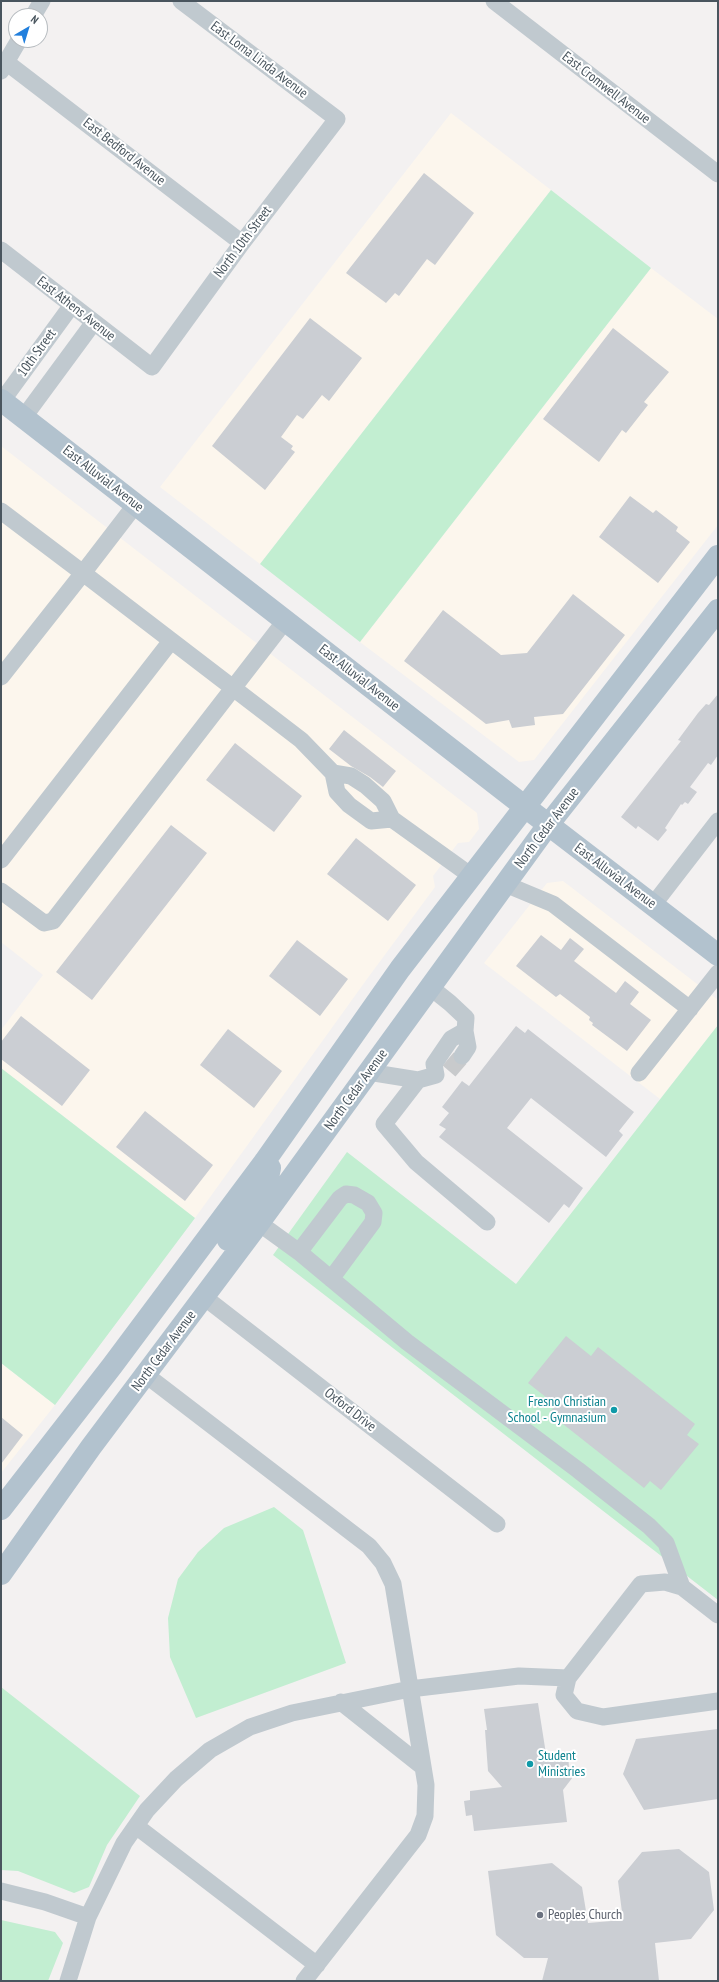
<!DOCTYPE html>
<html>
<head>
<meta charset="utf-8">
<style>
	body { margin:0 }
	#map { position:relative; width:719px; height:1982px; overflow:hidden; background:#f3f1f1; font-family:"PT Sans Narrow",sans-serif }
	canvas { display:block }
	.frame { position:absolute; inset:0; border:2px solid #49555e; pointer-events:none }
	.north { position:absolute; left:8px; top:8px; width:40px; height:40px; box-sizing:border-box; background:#fff; border:1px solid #b6bbbf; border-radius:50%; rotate:38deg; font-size:11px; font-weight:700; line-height:16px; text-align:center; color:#49555e }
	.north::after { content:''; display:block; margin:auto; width:14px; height:18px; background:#217fdd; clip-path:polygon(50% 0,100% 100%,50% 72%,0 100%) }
</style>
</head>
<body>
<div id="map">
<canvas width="719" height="1982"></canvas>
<div class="frame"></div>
<div class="north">N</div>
</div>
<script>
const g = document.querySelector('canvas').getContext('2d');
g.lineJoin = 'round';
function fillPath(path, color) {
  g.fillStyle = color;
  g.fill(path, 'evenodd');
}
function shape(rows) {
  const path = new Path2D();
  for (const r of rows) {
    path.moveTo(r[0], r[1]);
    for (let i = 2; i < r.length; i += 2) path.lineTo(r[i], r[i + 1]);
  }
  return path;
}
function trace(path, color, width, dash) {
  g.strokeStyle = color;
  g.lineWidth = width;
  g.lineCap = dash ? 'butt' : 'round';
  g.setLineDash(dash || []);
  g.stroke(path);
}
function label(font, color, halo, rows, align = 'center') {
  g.font = font + ' "PT Sans Narrow",sans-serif';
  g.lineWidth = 4;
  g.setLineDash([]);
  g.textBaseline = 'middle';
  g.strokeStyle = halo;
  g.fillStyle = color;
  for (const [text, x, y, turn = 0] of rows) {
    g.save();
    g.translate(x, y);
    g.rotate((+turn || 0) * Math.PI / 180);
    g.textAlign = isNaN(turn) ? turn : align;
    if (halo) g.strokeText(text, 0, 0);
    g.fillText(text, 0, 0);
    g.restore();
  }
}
const commercial = shape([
	[451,113,551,190,260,564,160,487],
	[651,268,718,319,718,525,534,760,519,762,360,642],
	[1,446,477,813,479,829,469,842,458,843,433,876,435,887,367,979,195,1218,1,1068,1,1030,43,975,1,942],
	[563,881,718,1000,718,1025,660,1099,484,963,547,883],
	[1,1363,55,1405,1,1473]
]);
const green = shape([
	[551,190,651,268,360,642,260,564],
	[718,1025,718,1600,273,1255,347,1152,516,1284],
	[1,1068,195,1218,55,1405,1,1363],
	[274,1507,303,1530,346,1663,196,1718,170,1657,168,1618,178,1579,198,1552,224,1528],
	[1,1687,140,1796,107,1845,89,1887,74,1893,18,1871,1,1870],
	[1,1920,55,1932,63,1943,48,1981,1,1981]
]);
const building = shape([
	[424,173,474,213,435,265,427,259,399,296,395,293,386,303,346,273],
	[310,318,362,358,329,401,322,395,303,419,297,415,281,437,293,446,291,449,295,452,265,490,212,446],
	[613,328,669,372,644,402,648,405,626,433,622,430,599,462,543,419],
	[630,496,653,513,656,510,678,527,676,531,690,542,658,583,599,537],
	[573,594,625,635,563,714,534,717,535,725,512,728,509,720,486,724,404,661,443,610,501,655,527,653],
	[718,694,718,755,711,765,708,763,690,787,697,792,688,804,685,802,682,805,681,804,665,828,667,830,658,841,638,826,636,829,621,817,681,741,678,740,698,713,706,704,709,705],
	[344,730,396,771,383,787,370,777,351,766,329,749],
	[235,743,302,796,274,832,206,780],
	[171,825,207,853,92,1000,56,972],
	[356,838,416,885,388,921,327,874],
	[541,935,561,950,570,938,584,949,574,961,616,993,625,981,639,992,630,1004,651,1020,627,1051,592,1025,593,1023,589,1020,590,1017,560,994,556,997,516,966],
	[297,940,348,979,320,1016,269,976],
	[21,1016,90,1070,62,1106,1,1059,1,1042],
	[516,1026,525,1033,528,1029,634,1112,619,1131,623,1135,606,1157,531,1098,507,1128,583,1188,569,1208,564,1204,549,1223,439,1137,446,1129,439,1125,449,1113,442,1107,462,1081,469,1086],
	[228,1029,282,1071,254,1108,200,1065],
	[145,1111,213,1165,185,1201,116,1147],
	[566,1336,591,1356,598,1347,695,1424,687,1435,699,1444,661,1490,650,1481,644,1488,549,1413,556,1405,528,1383],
	[1,1417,23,1435,1,1464],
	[538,1703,546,1754,568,1751,569,1768,576,1773,563,1790,567,1822,474,1831,472,1815,466,1816,464,1801,470,1800,470,1791,502,1787,488,1771,485,1730,487,1730,484,1709],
	[718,1729,718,1799,644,1810,623,1774,636,1739],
	[679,1849,709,1872,714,1910,691,1939,655,1943,659,1981,542,1981,548,1958,524,1958,496,1935,488,1871,552,1863,582,1887,588,1923,623,1920,618,1881,642,1852]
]);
const minorTunnel = shape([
	[449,1071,462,1056]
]);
const minor = shape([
	[494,1,718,174],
	[33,16,42,1],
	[6,62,242,243],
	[1,71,19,40],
	[1,250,152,367,242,243,337,119,181,1],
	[2,401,72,305],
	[24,417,94,322],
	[136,504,83,573,301,740,333,773],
	[1,511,83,573,1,677],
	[333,773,351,776,365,785,383,801,392,819,371,821,349,805,337,792,333,773],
	[392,819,470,875],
	[1,860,171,641],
	[505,884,553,904,690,1009],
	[1,891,44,923,53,921,285,621],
	[653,905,718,821],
	[462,1056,468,1047,465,1031],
	[368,1072,418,1080,436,1075,434,1064,451,1039,465,1031,466,1018,450,1003,430,987],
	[639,1073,718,973],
	[418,1080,384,1124,416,1162,487,1222],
	[259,1223,299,1252,407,1342,578,1470,649,1526,666,1543,682,1587],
	[299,1252,340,1198,346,1194,354,1195,368,1203,374,1213,373,1222,331,1279],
	[204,1297,497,1524],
	[146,1375,369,1546,383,1563,393,1584,426,1785,425,1816,418,1835,304,1981],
	[568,1678,564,1695,577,1711,603,1717,718,1701],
	[341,1702,423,1767],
	[136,1826,317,1965],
	[1,1891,45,1902,88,1917,68,1981],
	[88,1917,124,1843,147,1810,176,1779,210,1750,250,1727,292,1713,410,1689,519,1676,568,1678,641,1584,665,1582,682,1587,718,1615]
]);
const major = shape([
	[1,400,524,806,718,955],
	[228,1240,266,1187,270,1168,265,1161],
	[1,1509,112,1366,265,1161,400,969,718,556],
	[1,1574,91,1447,259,1223,548,825,718,610]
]);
const markers = [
	[614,1410,4,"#0f9aa8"],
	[530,1764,4,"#0f9aa8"],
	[540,1915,4,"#6b7280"]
];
const streetNames = [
	["East Loma Linda Avenue",259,60,37],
	["East Cromwell Avenue",606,88,38],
	["East Bedford Avenue",124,152,38],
	["North 10th Street",243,242,-53],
	["East Athens Avenue",76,309,38],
	["10th Street",37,353,-54],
	["East Alluvial Avenue",103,479,38],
	["East Alluvial Avenue",359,678,38],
	["North Cedar Avenue",547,828,-53],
	["East Alluvial Avenue",615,876,37],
	["North Cedar Avenue",356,1090,-54],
	["North Cedar Avenue",164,1351,-53],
	["Oxford Drive",350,1410,38]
];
const cultureNames = [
	["Fresno Christian",606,1402],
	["School - Gymnasium",606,1418],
	["Student",538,1756,"left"],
	["Ministries",538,1772,"left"]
];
const worshipNames = [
	["Peoples Church",548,1915]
];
fillPath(commercial, '#fcf6ed');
fillPath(green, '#c2eed1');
fillPath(building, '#cbced3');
trace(minorTunnel, '#c8cacc', 17, [17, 8]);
trace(minor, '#c0c9cf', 17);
trace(major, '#b2c2ce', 22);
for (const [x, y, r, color] of markers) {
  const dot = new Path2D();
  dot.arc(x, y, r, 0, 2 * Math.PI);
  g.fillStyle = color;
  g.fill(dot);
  trace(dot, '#fff', 1.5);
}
label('14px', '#49555e', '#fff', streetNames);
label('14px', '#0d838f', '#fff', cultureNames, 'right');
label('14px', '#5b616d', '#fff', worshipNames, 'left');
</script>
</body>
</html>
